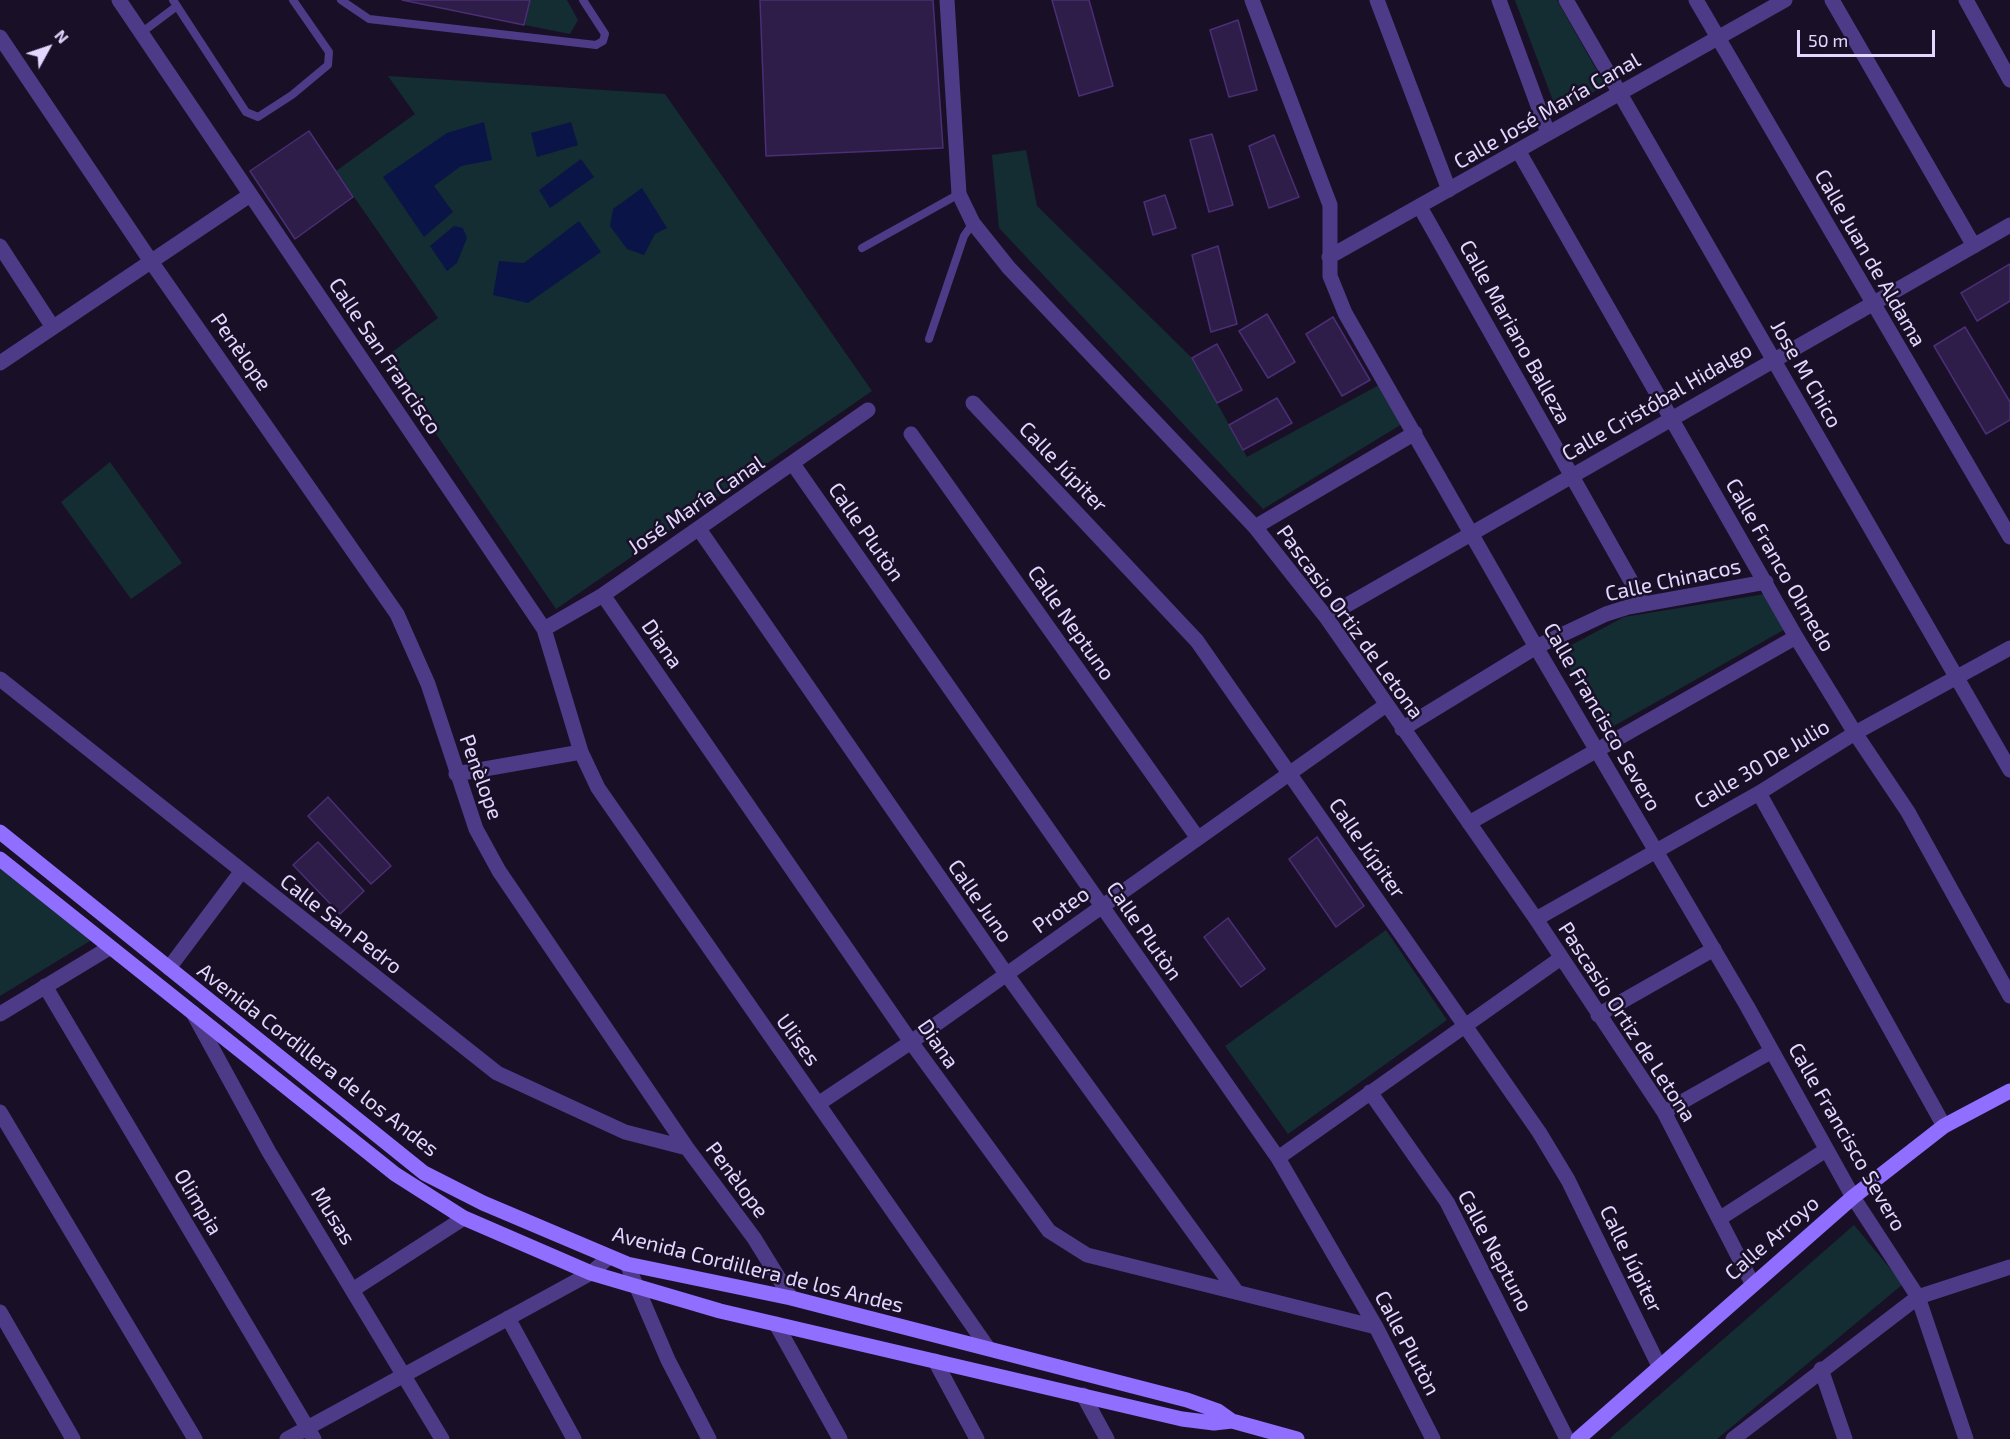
<!DOCTYPE html>
<html>
<head>
<meta charset="utf-8">
<style>
	body { margin:0 }
	#map { position:relative; width:2010px; height:1439px; overflow:hidden; background:#191028; font-family:"Exo 2",sans-serif }
	canvas { display:block }
	.north { position:absolute; left:18px; top:18px; width:60px; height:60px; -webkit-text-stroke:4px #191028; paint-order:stroke; rotate:50deg; font-size:16px; font-weight:700; line-height:24px; text-align:center; color:#e4d7ff }
	.north::after { content:''; display:block; margin:auto; width:21px; height:27px; background:#e4d7ff; clip-path:polygon(50% 0,100% 100%,50% 72%,0 100%) }
	.scale { position:absolute; left:1797px; top:30px; width:138px; height:27px; box-sizing:border-box; border:3px solid #e4d7ff; border-top:0; padding-left:8px; font-size:18px; line-height:21px; white-space:nowrap; color:#e4d7ff; -webkit-text-stroke:4px #191028; paint-order:stroke }
</style>
</head>
<body>
<div id="map">
<canvas width="2010" height="1439"></canvas>
<div class="north">N</div>
<div class="scale">50 m</div>
</div>
<script>
const g = document.querySelector('canvas').getContext('2d');
g.lineJoin = 'round';
function fillPath(path, color) {
  g.fillStyle = color;
  g.fill(path, 'evenodd');
}
function shape(rows) {
  const path = new Path2D();
  for (const r of rows) {
    path.moveTo(r[0], r[1]);
    for (let i = 2; i < r.length; i += 2) path.lineTo(r[i], r[i + 1]);
  }
  return path;
}
function trace(path, color, width, dash) {
  g.strokeStyle = color;
  g.lineWidth = width;
  g.lineCap = dash ? 'butt' : 'round';
  g.setLineDash(dash || []);
  g.stroke(path);
}
function label(font, color, halo, rows, align = 'center') {
  g.font = font + ' "Exo 2",sans-serif';
  g.lineWidth = 5;
  g.setLineDash([]);
  g.textBaseline = 'middle';
  g.strokeStyle = halo;
  g.fillStyle = color;
  for (const [text, x, y, turn = 0] of rows) {
    g.save();
    g.translate(x, y);
    g.rotate((+turn || 0) * Math.PI / 180);
    g.textAlign = isNaN(turn) ? turn : align;
    if (halo) g.strokeText(text, 0, 0);
    g.fillText(text, 0, 0);
    g.restore();
  }
}
const green = shape([
	[530,0,567,0,578,20,570,34,525,25],
	[1515,0,1557,0,1605,85,1558,114],
	[388,76,665,94,872,391,556,609,384,358,438,318,336,171,415,114],
	[1026,150,1037,206,1192,358,1247,457,1379,385,1402,424,1263,509,999,228,992,155],
	[110,462,182,563,131,599,61,502],
	[1765,594,1787,628,1605,731,1560,651,1624,617],
	[0,863,84,930,90,941,0,996],
	[1386,930,1447,1020,1288,1134,1225,1046],
	[1854,1225,1903,1284,1717,1439,1609,1439]
]);
const water = shape([
	[484,122,492,160,461,166,434,186,453,212,424,237,383,177,447,133],
	[571,122,578,145,537,157,531,133],
	[581,159,594,177,550,208,539,190],
	[642,188,667,228,655,234,644,255,627,249,610,226,613,209],
	[579,221,601,252,528,303,493,295,499,261,524,263],
	[454,226,463,228,467,238,457,263,447,271,430,246]
]);
const building = shape([
	[402,0,530,0,524,25,402,0],
	[760,0,933,0,943,148,766,156,760,0],
	[1052,0,1089,0,1113,86,1079,96,1052,0],
	[1238,20,1257,90,1229,97,1210,30,1238,20],
	[309,131,353,197,295,239,250,171,309,131],
	[1212,134,1233,205,1209,212,1190,140,1212,134],
	[1274,135,1299,197,1269,208,1249,146,1274,135],
	[1165,195,1176,228,1153,235,1144,202,1165,195],
	[1218,246,1237,324,1211,332,1192,255,1218,246],
	[2010,264,2010,301,1977,321,1961,293,2010,264],
	[1267,314,1295,362,1268,378,1239,331,1267,314],
	[1333,317,1370,380,1342,396,1306,334,1333,317],
	[1965,327,2010,402,2010,420,1986,434,1934,346,1965,327],
	[1217,344,1242,390,1217,403,1192,358,1217,344],
	[1277,398,1292,423,1243,450,1229,425,1277,398],
	[328,797,391,866,371,884,308,816,328,797],
	[1317,837,1364,906,1336,927,1289,859,1317,837],
	[318,842,364,891,340,914,293,865,318,842],
	[1228,918,1265,969,1241,987,1204,937,1228,918]
]);
const lane = shape([
	[173,0,246,112,258,117,292,95,328,65,329,52,293,0],
	[341,0,369,19,596,45,603,41,605,34,583,0],
	[141,33,177,6],
	[862,248,959,194],
	[929,339,964,236,973,223]
]);
const street = shape([
	[119,0,544,629,581,752,598,788,988,1348],
	[947,0,959,194,973,223,1009,268,1255,527,1326,617,1536,919,1664,1112,1752,1283],
	[1252,0,1330,205,1330,276,1345,313,1536,647,1747,1006,1853,1197,1918,1297,1966,1439],
	[1377,0,1449,190],
	[1499,0,1548,133],
	[1566,0,2010,770],
	[1696,0,2010,537],
	[1832,0,1974,246],
	[1966,0,2010,80],
	[0,37,150,260,397,614,428,684,476,829,499,871,687,1148,754,1238,791,1298],
	[1519,152,1796,637,1855,733,1908,812,2010,996],
	[1420,207,1644,604],
	[0,246,52,326],
	[1329,257,1785,0],
	[0,363,250,195],
	[973,403,1197,641,1539,1132,1568,1180,1659,1366],
	[911,434,1197,837],
	[793,464,1278,1158,1376,1327,1433,1439],
	[1255,527,1415,433],
	[699,529,1007,975,1236,1291],
	[603,595,911,1042,1049,1231,1087,1255,1376,1327],
	[1326,617,2010,225],
	[544,629,603,595,868,410],
	[0,679,497,1073,625,1132,687,1148],
	[1402,729,1536,647,1606,614,1628,607,1766,582],
	[456,774,581,752],
	[1759,793,1944,1126],
	[1469,823,1796,637],
	[1536,919,1759,793,1855,733,2010,648],
	[169,968,241,872],
	[45,986,314,1439],
	[193,1013,269,1152,442,1439],
	[0,1014,109,948],
	[1598,1015,1714,949],
	[1370,1092,1447,1202,1567,1439],
	[818,1104,911,1042,1386,705],
	[0,1112,195,1439],
	[1664,1112,1772,1051],
	[1278,1158,1561,958],
	[1719,1219,1826,1150],
	[627,1264,668,1360,709,1439],
	[354,1289,464,1218],
	[0,1312,73,1439],
	[508,1318,574,1439],
	[776,1324,840,1439],
	[935,1361,977,1439],
	[1821,1369,1845,1439],
	[1083,1395,1107,1439],
	[287,1439,591,1273,609,1257],
	[1733,1439,1918,1297,2010,1267]
]);
const secondary = shape([
	[0,832,424,1173,483,1203,627,1264,791,1298,1187,1400,1218,1411,1232,1421,1297,1439],
	[0,859,395,1174,464,1218,591,1273,720,1311,1182,1419,1214,1423,1232,1421],
	[1578,1439,1853,1197,1944,1126,2010,1091]
]);
const streetNames = [
	["Calle José María Canal",1547,111,-30],
	["Calle Juan de Aldama",1870,258,60],
	["Calle Mariano Balleza",1515,332,61],
	["Penèlope",241,352,55],
	["Calle San Francisco",385,356,56],
	["Jose M Chico",1806,374,60],
	["Calle Cristóbal Hidalgo",1657,402,-30],
	["Calle Júpiter",1063,467,46],
	["José María Canal",696,505,-34],
	["Calle Plutòn",866,532,55],
	["Calle Franco Olmedo",1780,565,60],
	["Calle Chinacos",1673,580,-12],
	["Pascasio Ortiz de Letona",1350,622,54],
	["Calle Neptuno",1071,623,55],
	["Diana",662,644,55],
	["Calle Francisco Severo",1602,717,60],
	["Calle 30 De Julio",1762,764,-31],
	["Penèlope",481,777,70],
	["Calle Júpiter",1367,848,55],
	["Calle Juno",980,901,55],
	["Proteo",1061,910,-36],
	["Calle San Pedro",341,924,38],
	["Calle Plutòn",1144,931,55],
	["Pascasio Ortiz de Letona",1627,1022,57],
	["Ulises",798,1040,54],
	["Diana",938,1044,55],
	["Avenida Cordillera de los Andes",318,1060,38],
	["Calle Francisco Severo",1847,1137,60],
	["Penèlope",737,1180,53],
	["Olimpia",198,1202,59],
	["Musas",333,1216,58],
	["Calle Arroyo",1772,1238,-41],
	["Calle Neptuno",1495,1251,62],
	["Calle Júpiter",1631,1259,64],
	["Avenida Cordillera de los Andes",758,1270,14],
	["Calle Plutòn",1407,1343,62]
];
fillPath(green, '#132d32');
fillPath(water, '#0a1446');
fillPath(building, '#2e1c49');
trace(building, '#4b2e75', 1.5);
trace(lane, '#4e3b87', 8);
trace(street, '#4e3b87', 15);
trace(secondary, '#906eff', 15);
label('21px', '#e4d7ff', '#191028', streetNames);
</script>
</body>
</html>
